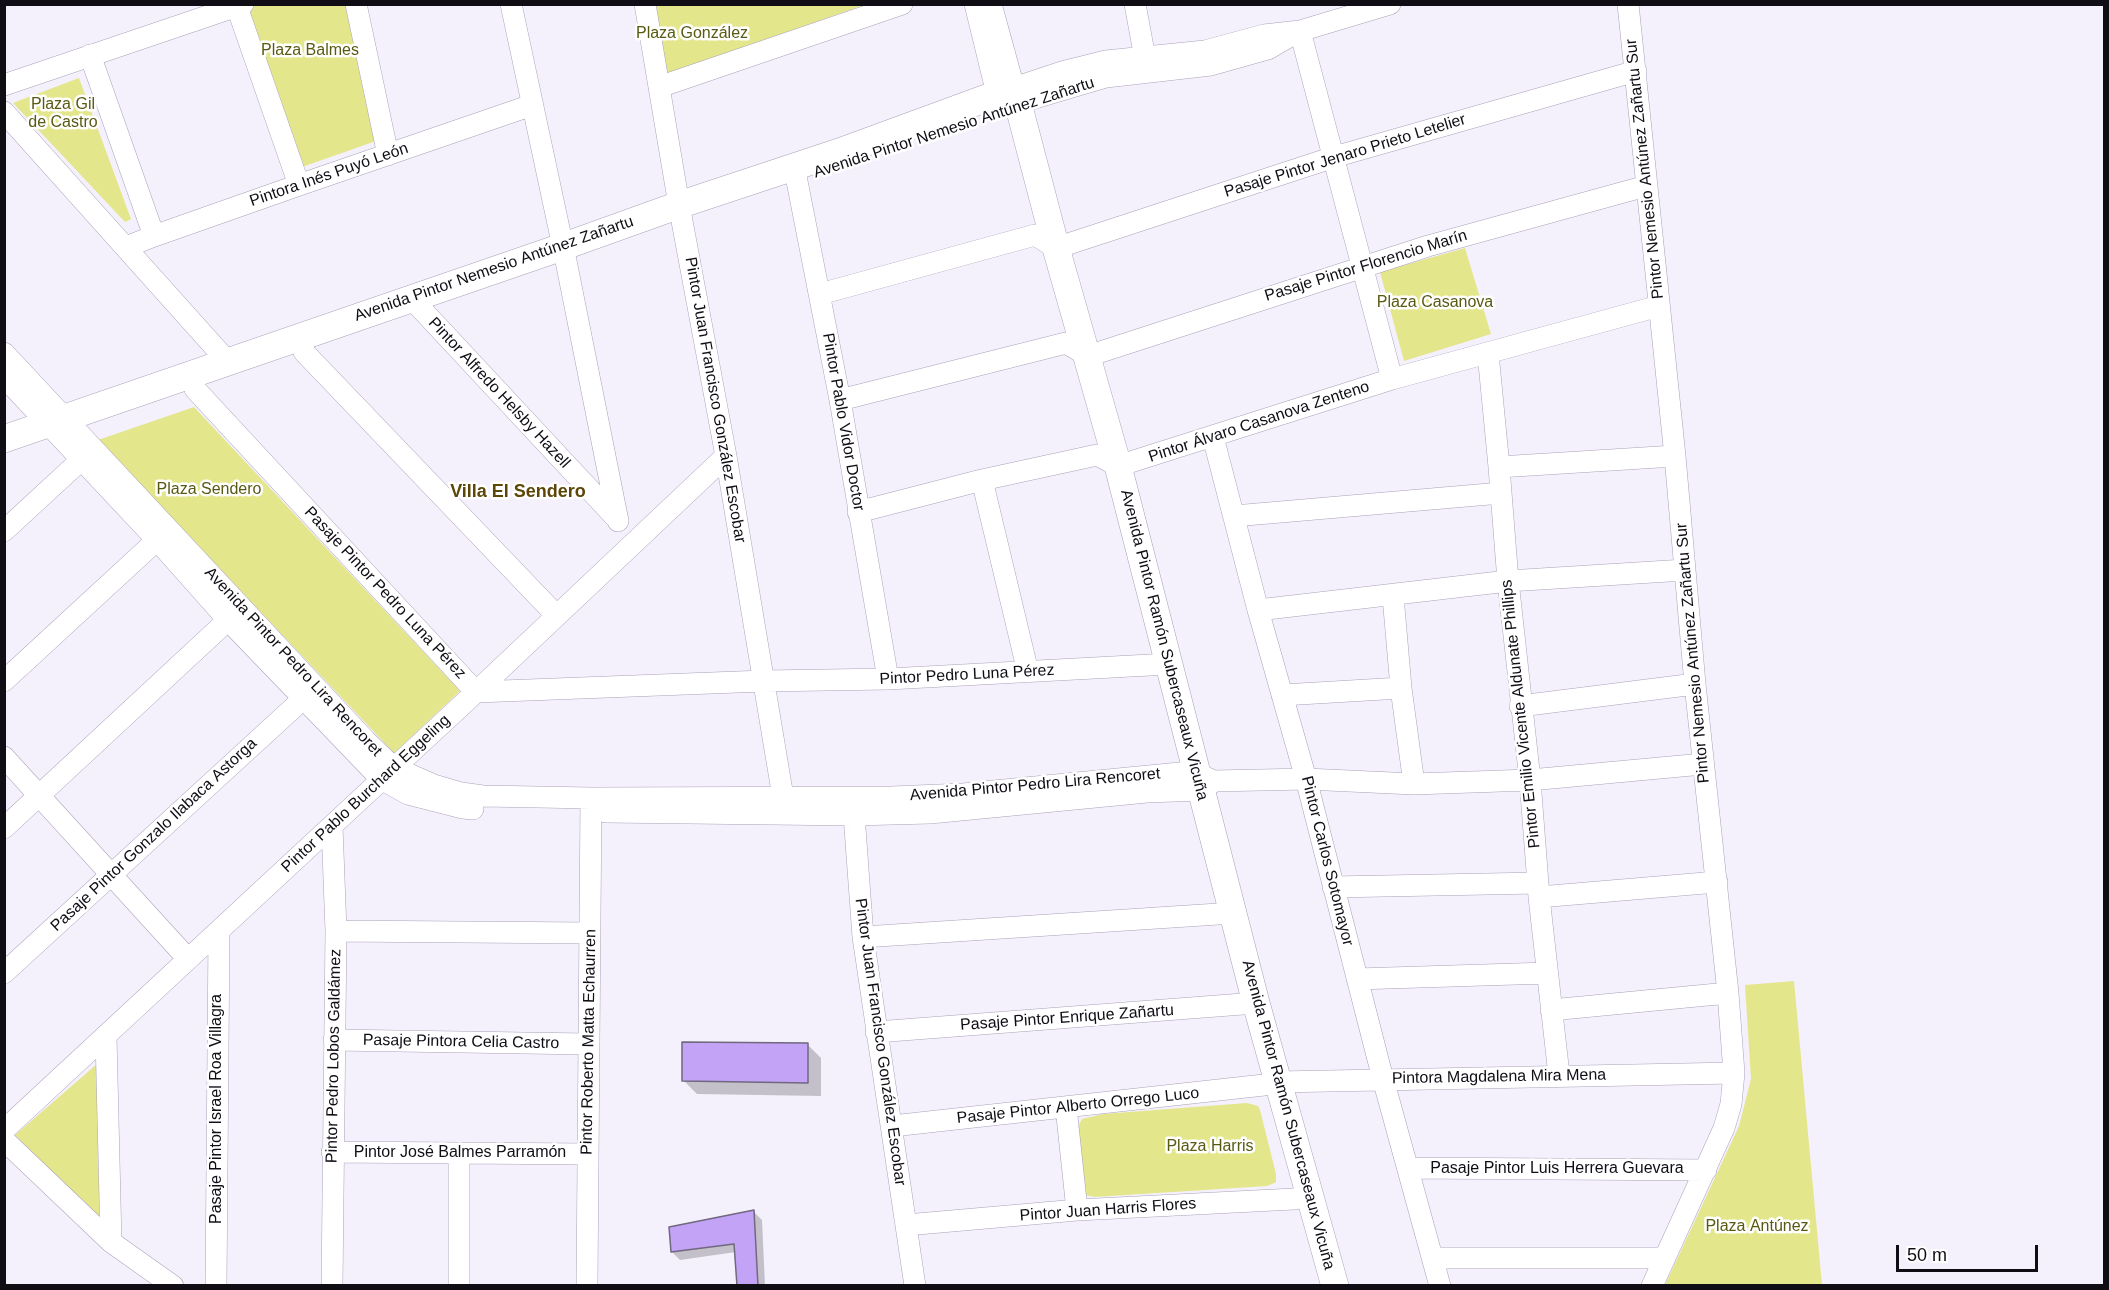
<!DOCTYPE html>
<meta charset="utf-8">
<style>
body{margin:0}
#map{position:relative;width:2109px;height:1290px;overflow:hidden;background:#f5f1fc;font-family:Helvetica,sans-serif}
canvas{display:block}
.frame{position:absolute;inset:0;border:6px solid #100d15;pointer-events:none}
.scale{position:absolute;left:1896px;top:1245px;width:142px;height:27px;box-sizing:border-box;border:3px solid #100d15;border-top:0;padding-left:8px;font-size:18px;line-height:21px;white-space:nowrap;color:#100d15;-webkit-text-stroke:4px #fff;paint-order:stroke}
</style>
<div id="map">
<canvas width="2109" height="1290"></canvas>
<div class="frame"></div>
<div class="scale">50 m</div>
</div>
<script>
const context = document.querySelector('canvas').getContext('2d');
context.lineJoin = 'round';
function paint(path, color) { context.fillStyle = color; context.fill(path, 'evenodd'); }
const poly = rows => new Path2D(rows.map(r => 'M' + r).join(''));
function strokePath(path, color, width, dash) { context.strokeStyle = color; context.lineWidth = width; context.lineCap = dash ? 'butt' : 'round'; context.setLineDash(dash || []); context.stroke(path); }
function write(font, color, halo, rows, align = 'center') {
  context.font = font + ' Helvetica,sans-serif'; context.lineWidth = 5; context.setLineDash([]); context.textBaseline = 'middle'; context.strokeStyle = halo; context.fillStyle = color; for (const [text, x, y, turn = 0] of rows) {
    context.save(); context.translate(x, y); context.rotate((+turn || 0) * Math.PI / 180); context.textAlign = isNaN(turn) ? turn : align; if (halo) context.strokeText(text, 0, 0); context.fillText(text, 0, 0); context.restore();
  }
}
const green = poly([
 [256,4,348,5,376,141,302,167,246,8],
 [655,4,864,5,667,74],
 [79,78,131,219,125,222,13,103],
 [1465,248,1491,334,1404,361,1380,272],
 [194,407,460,691,394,753,98,440],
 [1794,981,1822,1285,1665,1285,1739,1126,1751,1079,1745,985],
 [97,1064,104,1224,15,1135],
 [1247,1103,1258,1106,1260,1110,1276,1174,1276,1182,1274,1183,1267,1186,1095,1197,1085,1195,1078,1127,1082,1119,1103,1114]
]);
const shadow = poly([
 [808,1045,821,1058,821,1096,697,1094,684,1081],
 [754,1212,762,1220,765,1286,739,1286,736,1252,680,1260,672,1252]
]);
const building = poly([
 [682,1042,808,1043,808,1083,682,1081,682,1042],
 [754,1210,758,1286,737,1286,734,1244,671,1252,669,1227,754,1210]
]);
const minor = poly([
 [356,4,388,155],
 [511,4,566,261,618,521],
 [645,4,679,205,726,456,783,797],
 [975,4,997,94],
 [991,4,1014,88,1062,72,1106,61,1205,51,1264,35,1300,31,1390,4],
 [1135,4,1145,58],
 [1628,4,1675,456,1695,684,1728,993,1734,1073,1731,1104,1724,1128,1652,1286],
 [237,7,299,185],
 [1300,31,1392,379],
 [90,55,154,236],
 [4,85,243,4],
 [659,87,902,4],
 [1018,103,1106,77,1211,65,1268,49,1292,35],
 [4,112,228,362],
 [794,166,840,400,888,679],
 [126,247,154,236,299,185,532,105],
 [820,294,1035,235,1056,248,1334,157,1636,71],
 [412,299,618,520],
 [304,352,556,615],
 [4,353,366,741,393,767,434,785,461,793,483,796,591,798,892,797,963,794,1180,773,1196,773,1214,781,1306,779,1414,784,1530,780,1703,764],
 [1488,353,1499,467,1508,581,1530,780,1539,897,1559,1075],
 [4,377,157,540,228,620,381,779,408,794,463,808,473,809],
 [195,389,476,692,764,681,888,679,1169,664],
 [840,400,1066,343,1088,356,1428,246,1646,186],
 [1213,437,1258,610,1306,779,1383,1079,1440,1286],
 [1499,467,1675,456],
 [982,480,1028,672],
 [858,512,982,480,1097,455,1118,466,1392,379,1659,306],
 [1234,516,1501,493],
 [4,531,81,460],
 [1393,596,1401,688,1414,784],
 [1258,610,1508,581,1685,570],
 [4,681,157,540],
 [1282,695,1401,688],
 [1520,706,1695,684],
 [4,757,188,959],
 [853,801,863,937,915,1286],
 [606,812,854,815,930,813,1147,792,1201,790,1213,782],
 [4,828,228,620],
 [1333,887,1538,883],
 [1539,897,1717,882],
 [336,931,590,933],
 [863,937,1234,913],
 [4,973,304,698],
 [1357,979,1547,973],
 [1551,1010,1728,993],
 [876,1032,1256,1003],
 [106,1036,111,1242],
 [334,1040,588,1044],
 [1066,1107,1077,1210],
 [892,1126,1264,1085,1278,1082,1734,1073],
 [4,1130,476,692,726,456],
 [4,1140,111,1242,173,1286],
 [332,1152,588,1154],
 [459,1153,459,1286],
 [1408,1168,1706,1170],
 [906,1225,1077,1210,1294,1199,1311,1195],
 [1433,1258,1664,1258],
 [216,1286,219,932],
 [332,1286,336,931,332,826],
 [587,1286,591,798]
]);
const tertiary = poly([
 [4,439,562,247,679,205,845,150,1014,88,1056,248,1118,466,1256,1003,1335,1286]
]);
const parkNames = [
 ["Plaza González",692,34],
 ["Plaza Balmes",310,51],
 ["Plaza Gil",63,105],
 ["de Castro",63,123],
 ["Plaza Casanova",1435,303],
 ["Plaza Sendero",209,490],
 ["Plaza Harris",1210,1147],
 ["Plaza Antúnez",1757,1227]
];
const streetNames = [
 ["Avenida Pintor Nemesio Antúnez Zañartu",954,128,-18],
 ["Pasaje Pintor Jenaro Prieto Letelier",1345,156,-17],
 ["Pintor Nemesio Antúnez Zañartu Sur",1645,169,-96],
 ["Pintora Inés Puyó León",329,175,-19],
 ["Pasaje Pintor Florencio Marín",1366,266,-17],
 ["Avenida Pintor Nemesio Antúnez Zañartu",494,269,-19],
 ["Pintor Alfredo Helsby Hazell",499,393,47],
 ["Pintor Juan Francisco González Escobar",715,400,80],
 ["Pintor Pablo Vidor Doctor",843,422,80],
 ["Pintor Álvaro Casanova Zenteno",1259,422,-18],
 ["Pasaje Pintor Pedro Luna Pérez",385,593,47],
 ["Avenida Pintor Ramón Subercaseaux Vicuña",1164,645,76],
 ["Pintor Nemesio Antúnez Zañartu Sur",1693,653,-95],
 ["Avenida Pintor Pedro Lira Rencoret",293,662,47],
 ["Pintor Pedro Luna Pérez",967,675,-3],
 ["Pintor Emilio Vicente Aldunate Phillips",1521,714,-96],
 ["Avenida Pintor Pedro Lira Rencoret",1035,785,-5],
 ["Pintor Pablo Burchard Eggeling",366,794,-43],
 ["Pasaje Pintor Gonzalo Ilabaca Astorga",154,835,-43],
 ["Pintor Carlos Sotomayor",1327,861,76],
 ["Pasaje Pintor Enrique Zañartu",1067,1018,-4],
 ["Pasaje Pintora Celia Castro",461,1042,1],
 ["Pintor Roberto Matta Echaurren",589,1042,-89],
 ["Pintor Juan Francisco González Escobar",880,1042,82],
 ["Pintor Pedro Lobos Galdámez",334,1056,-89],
 ["Pintora Magdalena Mira Mena",1499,1077,-1],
 ["Pasaje Pintor Alberto Orrego Luco",1078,1106,-6],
 ["Pasaje Pintor Israel Roa Villagra",217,1109,-90],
 ["Avenida Pintor Ramón Subercaseaux Vicuña",1288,1115,75],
 ["Pintor José Balmes Parramón",460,1153],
 ["Pasaje Pintor Luis Herrera Guevara",1557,1169],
 ["Pintor Juan Harris Flores",1108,1210,-4]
];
const neighbourhoodNames = [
 ["Villa El Sendero",518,492]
];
paint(green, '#e3e68b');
paint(shadow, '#0003');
paint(building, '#c2a3f6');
strokePath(building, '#70687f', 1.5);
strokePath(minor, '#aaa1ba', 22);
strokePath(tertiary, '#aaa1ba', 28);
strokePath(minor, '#fff', 21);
strokePath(tertiary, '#fff', 27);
write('16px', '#595a12', '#fff', parkNames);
write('16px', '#100d15', '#fff', streetNames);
write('bold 18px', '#5c4707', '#fff', neighbourhoodNames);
</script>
